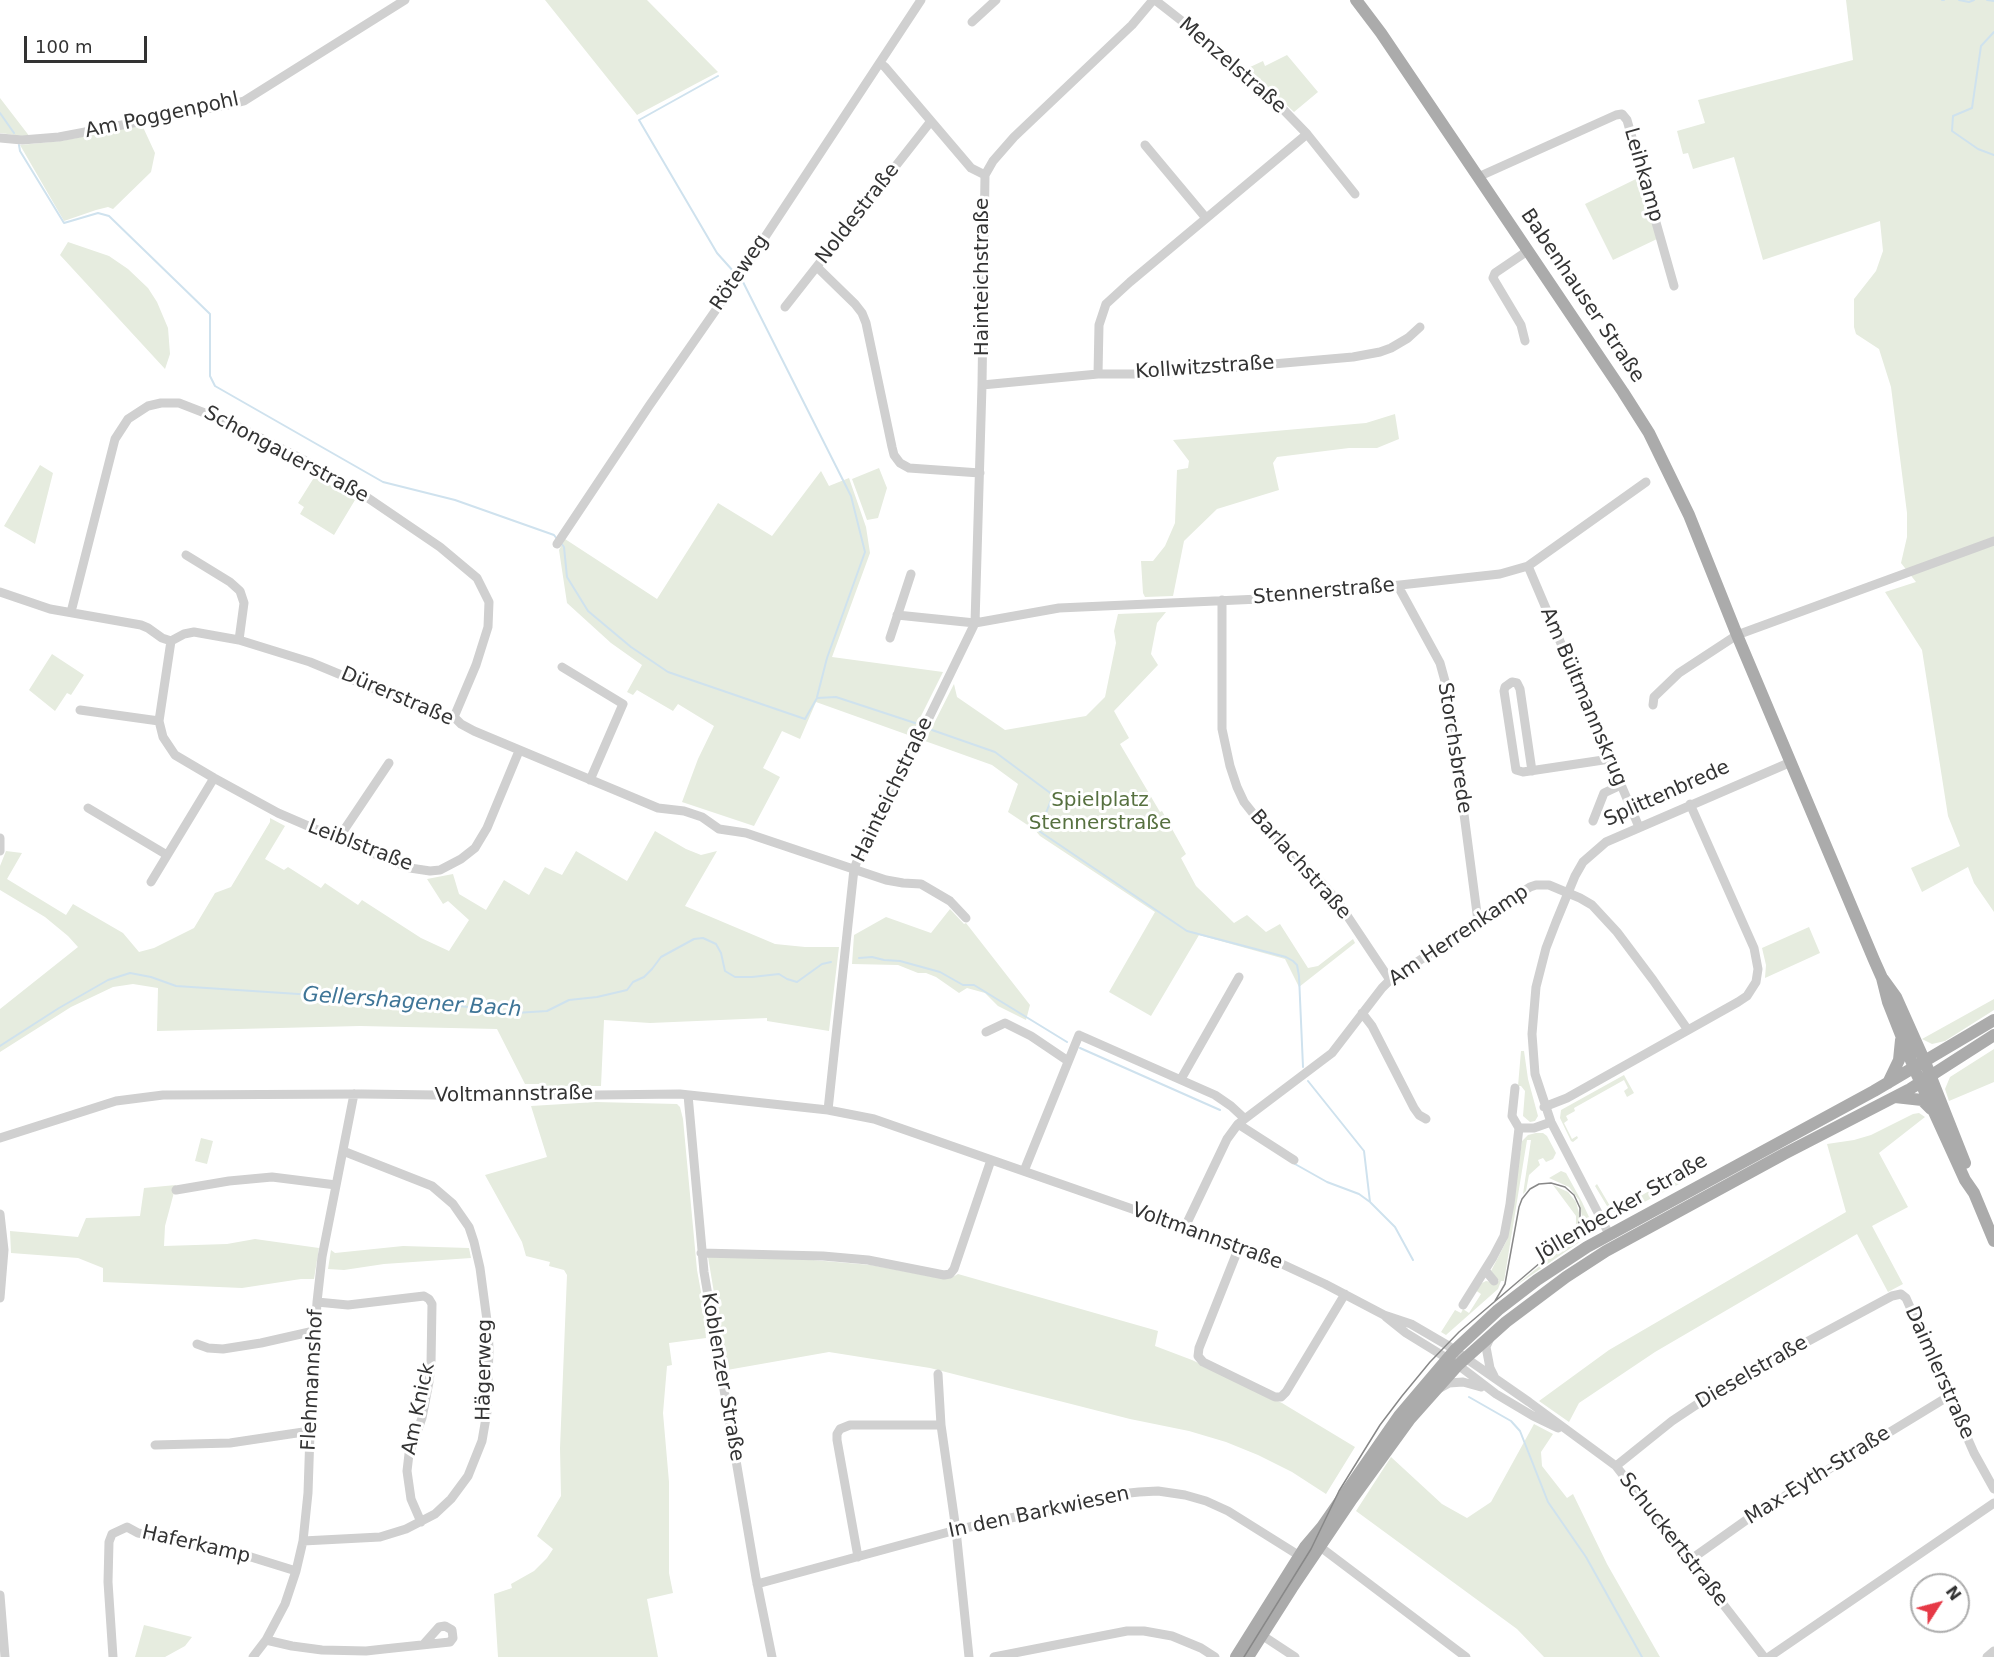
<!DOCTYPE html>
<meta charset="utf-8">
<style>
body{margin:0}
#map{position:relative;width:1994px;height:1657px;overflow:hidden;background:#fff;font-family:"DejaVu Sans",sans-serif}
canvas{display:block}
.north{position:absolute;left:1910px;top:1573px;width:60px;height:60px;box-sizing:border-box;background:#fff;border:2px solid #adadad;border-radius:50%;rotate:54deg;font-size:16px;font-weight:700;line-height:24px;text-align:center;color:#333}
.north::after{content:'';display:block;margin:auto;width:21px;height:27px;background:#e63946;clip-path:polygon(50% 0,100% 100%,50% 72%,0 100%)}
.scale{position:absolute;left:24px;top:36px;width:123px;height:27px;box-sizing:border-box;border:3px solid #333;border-top:0;padding-left:8px;font-size:18px;line-height:21px;white-space:nowrap;color:#333;-webkit-text-stroke:4px #fff;paint-order:stroke}
</style>
<div id="map">
<canvas width="1994" height="1657"></canvas>
<div class="north">N</div>
<div class="scale">100 m</div>
</div>
<script>
const context = document.querySelector('canvas').getContext('2d');
context.lineJoin = 'round';
function paint(path, color) { context.fillStyle = color; context.fill(path, 'evenodd'); }
const poly = rows => new Path2D(rows.map(r => 'M' + r).join(''));
function strokePath(path, color, width, dash) { context.strokeStyle = color; context.lineWidth = width; context.lineCap = dash ? 'butt' : 'round'; context.setLineDash(dash || []); context.stroke(path); }
function write(font, color, halo, rows, align = 'center') {
  context.font = font + ' "DejaVu Sans",sans-serif'; context.lineWidth = 6; context.setLineDash([]); context.textBaseline = 'middle'; context.strokeStyle = halo; context.fillStyle = color; for (const [text, x, y, turn = 0] of rows) {
    context.save(); context.translate(x, y); context.rotate((+turn || 0) * Math.PI / 180); context.textAlign = isNaN(turn) ? turn : align; if (halo) context.strokeText(text, 0, 0); context.fillText(text, 0, 0); context.restore();
  }
}
const green = poly([
 [545,0,647,0,718,72,637,115],
 [1846,0,1994,0,1994,912,1974,883,1968,867,1922,892,1911,868,1960,846,1948,816,1922,650,1885,592,1916,582,1901,563,1907,537,1907,513,1891,387,1879,349,1856,334,1854,327,1854,299,1876,271,1883,251,1880,221,1763,260,1734,157,1693,169,1688,153,1683,154,1677,131,1705,123,1698,100,1853,60],
 [1287,55,1318,92,1294,112,1248,68,1263,61,1265,66],
 [0,98,30,137,0,133],
 [142,125,155,153,151,172,113,209,108,207,96,210,64,221,20,145,61,141],
 [1640,177,1657,239,1613,260,1585,204],
 [68,242,109,256,128,269,148,288,157,302,168,328,170,354,165,369,60,255],
 [1395,414,1399,439,1377,448,1349,448,1277,457,1273,463,1279,490,1217,509,1184,541,1173,596,1145,597,1143,593,1141,561,1153,561,1165,546,1175,523,1177,470,1188,468,1189,461,1173,440,1366,423],
 [40,465,53,473,35,544,4,526],
 [879,468,887,488,878,518,867,520,852,479],
 [821,471,829,486,849,478,866,527,870,553,832,657,943,672,911,736,816,702,800,739,782,731,763,768,780,777,754,826,682,802,698,759,714,726,678,704,673,711,637,690,633,695,627,692,642,665,611,643,567,603,559,550,565,539,657,599,718,503,772,536],
 [315,476,355,500,334,535,300,514,304,507,298,503],
 [1166,612,1157,623,1151,654,1158,665,1114,711,1129,738,1120,744,1160,812,1162,811,1186,854,1181,858,1196,886,1234,923,1247,915,1266,932,1280,924,1308,968,1318,966,1353,939,1355,943,1299,987,1285,959,1199,935,1151,1016,1109,992,1155,912,1040,836,1035,830,1008,812,1018,784,992,765,925,741,954,684,957,697,1005,730,1086,716,1105,697,1116,643,1114,631,1118,614],
 [52,654,84,675,71,695,67,693,55,711,29,690],
 [270,818,285,826,265,859,284,870,288,867,321,888,325,883,358,905,362,900,421,938,449,951,469,920,448,901,443,904,427,879,453,874,459,894,486,910,504,880,529,895,545,867,562,875,576,851,627,881,655,831,686,849,701,855,717,851,685,906,775,944,805,947,839,947,829,1031,767,1021,767,1018,650,1023,604,1020,601,1086,544,1086,542,1084,525,1084,497,1029,360,1026,157,1031,158,988,133,984,113,987,71,1007,0,1052,0,1009,78,947,68,936,45,917,0,890,0,866,6,851,22,853,7,879,66,915,73,904,123,933,139,952,154,948,194,928,215,893,231,887,270,822],
 [950,909,964,924,966,923,1030,1005,1026,1020,998,1006,985,993,967,988,959,993,936,977,926,973,918,973,898,965,852,964,854,935,886,917,931,933],
 [1809,927,1820,953,1765,978,1766,965,1762,948],
 [1994,999,1994,1010,1945,1041,1932,1044,1922,1039],
 [1994,1049,1994,1082,1949,1101,1945,1089,1950,1077],
 [1521,1051,1524,1051,1528,1079,1538,1116,1535,1121,1530,1122,1523,1116,1525,1091,1521,1086,1518,1086],
 [1624,1075,1634,1093,1627,1097,1624,1091,1628,1088,1624,1080,1574,1108,1575,1111,1566,1116,1568,1120,1564,1123,1572,1139,1577,1136,1578,1138,1573,1142,1571,1141,1560,1118,1561,1110],
 [596,1102,677,1104,680,1107,683,1119,697,1270,703,1303,706,1338,669,1343,672,1365,667,1366,663,1413,669,1482,669,1573,673,1593,647,1599,658,1657,498,1657,494,1594,512,1588,511,1584,534,1571,547,1558,553,1549,537,1536,561,1496,560,1448,567,1275,564,1270,549,1266,550,1262,526,1256,522,1242,485,1175,547,1157,531,1106],
 [1919,1113,1925,1117,1879,1153,1908,1207,1872,1226,1903,1284,1888,1292,1857,1234,1655,1352,1579,1403,1569,1422,1539,1401,1609,1350,1846,1212,1827,1144,1854,1140,1871,1135,1913,1114],
 [1536,1133,1543,1133,1547,1136,1556,1153,1553,1159,1546,1162,1543,1158,1538,1160,1540,1165,1529,1175,1526,1191,1523,1194,1531,1140,1527,1140,1504,1281,1501,1281,1498,1289,1446,1335,1441,1332,1455,1310,1461,1313,1463,1309,1469,1313,1481,1294,1475,1290,1480,1284,1486,1281,1491,1282,1494,1285,1499,1281,1491,1271,1507,1240,1522,1141,1528,1135],
 [201,1138,213,1141,207,1164,195,1161],
 [1675,1168,1683,1182,1621,1214,1610,1211,1595,1186,1597,1184,1610,1206,1615,1203,1618,1208,1677,1176,1673,1169],
 [1561,1171,1566,1173,1582,1202,1589,1217,1591,1225,1590,1232,1581,1241,1514,1287,1570,1241,1579,1228,1582,1217,1579,1200,1569,1187,1549,1178],
 [176,1185,165,1226,164,1246,227,1244,255,1239,319,1248,314,1279,301,1279,242,1288,103,1282,103,1268,78,1258,11,1253,10,1231,78,1237,86,1218,140,1216,144,1188],
 [1553,1185,1568,1192,1576,1202,1579,1213,1579,1221,1570,1237,1576,1224,1576,1216],
 [403,1246,469,1248,471,1258,384,1264,344,1270,328,1269,331,1250,335,1253],
 [708,1257,801,1259,871,1265,944,1279,951,1278,958,1274,1158,1331,1155,1346,1192,1360,1282,1403,1355,1447,1326,1494,1292,1472,1258,1455,1226,1442,1189,1431,1130,1419,930,1368,829,1352,727,1370],
 [1534,1424,1553,1434,1541,1452,1542,1466,1567,1498,1573,1494,1607,1564,1660,1657,1544,1657,1517,1629,1356,1511,1391,1457,1442,1504,1467,1518,1491,1502],
 [144,1625,192,1637,185,1646,165,1657,135,1657]
]);
const stream = poly([
 [1942,0,1944,0],
 [1959,0,1969,2,1974,0],
 [1987,0,1994,1],
 [1994,32,1981,46,1972,108,1953,116,1952,131,1978,149,1994,155],
 [718,76,639,120,717,253,734,272],
 [0,113,14,133],
 [19,145,20,151,64,223,98,213,109,216,210,314,210,376,215,386,383,482,455,500,554,535,557,539],
 [742,280,851,496,865,552,827,658,817,697],
 [561,543,564,547,567,577,588,611,631,647,668,672,805,719,817,698,836,697,915,723],
 [932,730,995,752,1053,795,1039,831,1187,931,1286,957,1293,961,1297,965,1299,976,1303,1067],
 [859,958,872,957,884,960,900,961,940,972,963,985,974,985,1067,1042],
 [0,1046,59,1008,108,980,130,973,151,977,176,986,436,1003,515,1013,547,1011,569,1000,597,997,627,990,633,982,644,977,652,969,661,957,694,939,703,938,716,944,721,953,725,971,735,977,752,977,779,974,787,979,797,982,822,964,831,962],
 [1080,1048,1220,1110],
 [1308,1081,1364,1151,1370,1202],
 [1295,1164,1327,1182,1359,1194,1370,1202,1395,1227,1413,1260],
 [1469,1397,1511,1421,1520,1431,1548,1502,1586,1557,1642,1657]
]);
const minor = poly([
 [1155,0,1219,50,1274,100,1307,134,1355,194],
 [972,22,996,0],
 [880,63,885,67,971,168,985,175],
 [0,138,22,140,59,137,232,104,244,101,405,0],
 [1145,145,1206,218],
 [1478,177,1616,115,1622,114,1627,120,1674,286],
 [817,267,855,304,862,313,866,323,892,447,894,455,900,463,909,468,980,473],
 [785,307,931,121],
 [1525,341,1521,325,1493,278,1495,273,1523,254,1526,249],
 [1098,374,1099,325,1106,304,1130,282,1307,134],
 [982,385,1098,374,1158,374,1353,357,1380,352,1391,348,1408,338,1420,327],
 [557,544,649,406,736,281,921,0],
 [186,555,230,582,240,591,244,603,239,640],
 [1528,566,1639,827],
 [1398,586,1440,663,1448,692,1478,921],
 [0,592,50,609,141,625,148,628,162,638,171,641,184,634,194,632,239,640,310,662,433,713,454,717,461,724,474,731,658,808,684,811,702,817,719,829,746,833,886,880,903,883,921,884,950,901,966,918],
 [1222,600,1222,729,1230,766,1237,787,1244,802,1263,826,1322,883,1338,902,1390,980],
 [71,612,115,439,128,419,148,406,161,403,179,403,233,424,304,460,368,498,440,547,477,578,489,602,488,627,476,665,454,717],
 [897,615,975,623,1059,608,1282,598,1500,574,1528,566,1646,482],
 [890,638,911,574],
 [171,641,159,721,163,737,175,755,214,778,278,813,352,845,410,868,430,871,440,870,461,859,475,848,487,828,519,751],
 [562,667,623,704,590,780],
 [1653,705,1654,697,1679,673,1737,635,1994,541],
 [80,710,159,721],
 [1532,771,1520,689,1517,683,1512,682,1505,687,1504,691,1516,770,1523,772,1610,759],
 [88,808,167,855],
 [1593,821,1604,793,1621,785],
 [0,838,0,851],
 [338,839,389,763],
 [151,882,214,778],
 [1362,1013,1372,1026,1414,1108,1419,1115,1426,1119],
 [986,1032,1005,1023,1031,1036,1068,1061],
 [1181,1079,1239,977],
 [1515,1088,1512,1116,1519,1128],
 [688,1095,704,1272,756,1578,772,1657],
 [1544,1107,1567,1098,1738,1002,1747,996,1756,982,1758,969,1754,948,1690,804],
 [828,1110,854,869,864,843,923,730,975,623,982,385,985,175,993,161,1014,137,1132,25,1153,0],
 [1238,1124,1294,1160],
 [0,1138,116,1101,163,1095,362,1094,513,1096,680,1094,828,1110,874,1119,1184,1227,1269,1258,1325,1284,1384,1315,1411,1324,1447,1345,1529,1402,1616,1466,1764,1657],
 [1024,1171,1079,1035,1215,1095,1231,1106,1244,1118],
 [176,1190,229,1181,272,1177,336,1185],
 [0,1214,4,1250,0,1298],
 [1185,1227,1227,1139,1238,1124,1332,1053,1382,988,1390,980,1530,887,1536,885,1549,885,1580,898,1592,905,1617,932,1653,980,1688,1030],
 [1609,1234,1551,1122,1535,1074,1532,1034,1536,987,1546,948,1556,922,1575,876,1583,862,1606,842,1791,762],
 [1239,1247,1199,1348,1198,1356,1203,1362,1275,1397,1281,1397,1286,1392,1345,1294],
 [701,1253,823,1256,868,1260,944,1275,950,1274,954,1269,991,1160],
 [1485,1270,1494,1281],
 [317,1302,348,1305,424,1296,429,1299,432,1304,431,1364,429,1382,422,1418,409,1454,407,1471,411,1499,421,1522],
 [1463,1305,1493,1257,1504,1236,1510,1204,1519,1128,1534,1128,1551,1122],
 [1386,1317,1406,1333,1458,1365,1496,1394,1533,1416,1558,1428],
 [1490,1338,1486,1347,1490,1368,1494,1376],
 [197,1344,208,1348,223,1349,261,1343,314,1331],
 [938,1374,941,1425,956,1530,969,1657],
 [1440,1388,1449,1383,1463,1382,1481,1387],
 [155,1445,230,1443,310,1431],
 [1616,1466,1672,1421,1723,1387,1892,1296,1901,1294,1906,1298,1974,1453,1994,1489],
 [303,1541,380,1537,406,1529,435,1514,451,1499,468,1476,482,1441,487,1412,489,1349,488,1328,480,1268,474,1242,469,1227,453,1204,432,1186,343,1151],
 [1315,1543,1466,1657],
 [858,1557,837,1440,837,1434,840,1429,850,1425,941,1425],
 [1690,1560,1752,1516,1949,1396],
 [757,1584,956,1530,1120,1494,1139,1492,1158,1491,1185,1495,1206,1501,1228,1511,1303,1558],
 [0,1595,5,1657],
 [1257,1632,1295,1657],
 [266,1640,292,1646,322,1650,366,1651,384,1649,450,1642,453,1638,452,1630,445,1626,439,1627,423,1645],
 [113,1657,108,1582,109,1542,112,1534,127,1527,138,1533,222,1548,296,1571],
 [253,1657,266,1640,285,1604,296,1571,303,1541,308,1493,311,1403,317,1302,322,1257,354,1094],
 [994,1657,1127,1631,1144,1631,1172,1636,1201,1648,1215,1657],
 [1769,1657,1994,1503],
 [1987,1657,1994,1651]
]);
const major = poly([
 [1356,0,1381,33,1462,153,1623,392,1649,433,1689,515,1737,635,1874,960,1882,978,1888,1002,1914,1068,1965,1180,1974,1193,1994,1241],
 [1883,979,1896,997,1925,1062,1965,1163],
 [1888,1083,1899,1060,1901,1040],
 [1895,1097,1922,1100,1931,1109],
 [1236,1657,1305,1547,1322,1527,1399,1416,1455,1350,1498,1310,1537,1280,1587,1247,1874,1091,1994,1020],
 [1248,1657,1292,1588,1352,1499,1410,1419,1458,1365,1506,1322,1566,1277,1606,1251,1784,1154,1910,1089,1994,1035]
]);
const tram = poly([
 [1244,1657,1311,1549,1339,1491,1380,1425,1402,1396,1430,1362,1459,1332,1575,1233,1580,1220,1580,1208,1574,1195,1565,1187,1551,1183,1539,1184,1530,1189,1522,1199,1519,1207,1505,1284,1495,1301]
]);
const streetNames = [
 ["Menzelstraße",1232,66,41],
 ["Am Poggenpohl",162,116,-12],
 ["Leihkamp",1643,175,74],
 ["Noldestraße",858,214,-52],
 ["Röteweg",740,273,-56],
 ["Hainteichstraße",983,277,-90],
 ["Babenhauser Straße",1582,296,56],
 ["Kollwitzstraße",1205,368,-4],
 ["Schongauerstraße",286,455,28],
 ["Stennerstraße",1324,592,-5],
 ["Dürerstraße",397,697,23],
 ["Am Bültmannskrug",1583,697,67],
 ["Storchsbrede",1454,748,81],
 ["Hainteichstraße",893,790,-64],
 ["Splittenbrede",1667,794,-24],
 ["Leiblstraße",360,846,21],
 ["Barlachstraße",1300,865,48],
 ["Am Herrenkamp",1459,936,-34],
 ["Voltmannstraße",514,1095,-1],
 ["Jöllenbecker Straße",1622,1208,-30],
 ["Voltmannstraße",1207,1237,20],
 ["Hägerweg",485,1370,-89],
 ["Dieselstraße",1752,1373,-30],
 ["Daimlerstraße",1939,1373,66],
 ["Koblenzer Straße",722,1377,80],
 ["Flehmannshof",313,1380,-87],
 ["Am Knick",419,1409,-78],
 ["Max-Eyth-Straße",1818,1476,-32],
 ["In den Barkwiesen",1039,1513,-12],
 ["Schuckertstraße",1673,1540,52],
 ["Haferkamp",196,1545,13]
];
const parkNames = [
 ["Spielplatz",1100,801],
 ["Stennerstraße",1100,824]
];
const waterNames = [
 ["Gellershagener Bach",412,1003,4]
];
paint(green, '#e6ecdf');
strokePath(stream, '#cfe2ee', 2);
strokePath(minor, '#d0d0d0', 9);
strokePath(major, '#ababab', 12);
strokePath(tram, '#888', 1.5);
write('20px', '#333', '#fff', streetNames);
write('20px', '#56703f', '#fff', parkNames);
write('italic 21px', '#3f7597', '#fff', waterNames);
</script>
